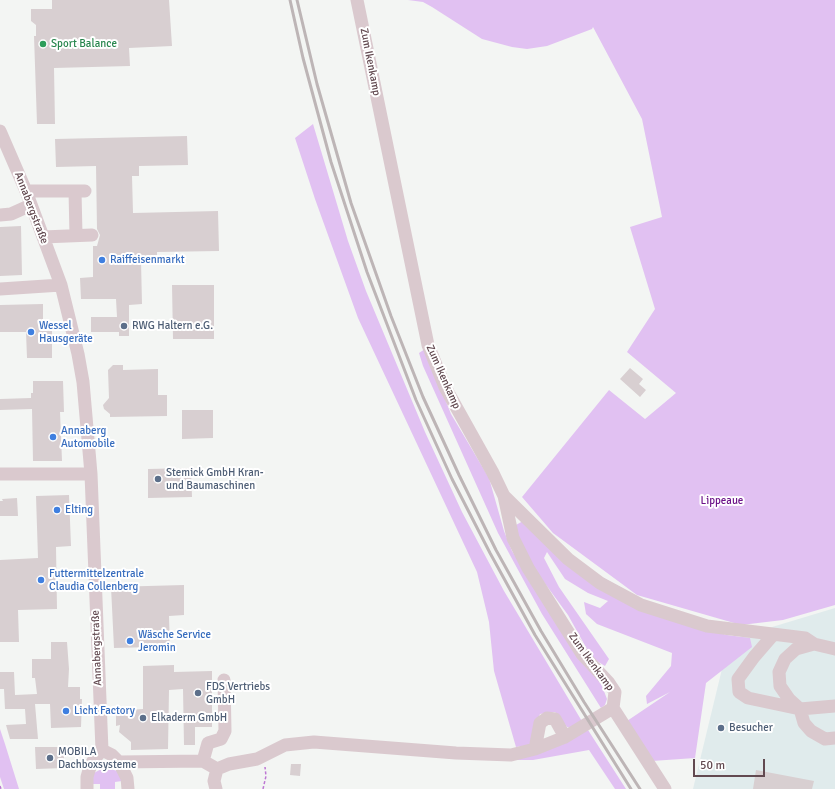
<!DOCTYPE html>
<meta charset="utf-8">
<style>
body{margin:0}
#map{position:relative;width:835px;height:789px;overflow:hidden;background:#f3f5f3;font-family:Signika,sans-serif}
canvas{display:block}
.scale{position:absolute;left:693px;top:759px;width:72px;height:18px;box-sizing:border-box;border:2px solid #624950;border-top:0;padding-left:5px;font-size:12px;line-height:14px;white-space:nowrap;color:#624950;-webkit-text-stroke:3px #fff;paint-order:stroke}
</style>
<div id="map">
<canvas width="835" height="789"></canvas>
<div class="scale">50 m</div>
</div>
<script>
const context = document.querySelector('canvas').getContext('2d');
context.lineJoin = 'round';
function paint(path, color) { context.fillStyle = color; context.fill(path, 'evenodd'); }
const poly = rows => new Path2D(rows.map(r => 'M' + r).join(''));
function strokePath(path, color, width, dash) { context.strokeStyle = color; context.lineWidth = width; context.lineCap = dash ? 'butt' : 'round'; context.setLineDash(dash || []); context.stroke(path); }
function write(font, color, halo, rows, align = 'center') {
  context.font = font + ' Signika,sans-serif'; context.lineWidth = 4; context.setLineDash([]); context.textBaseline = 'middle'; context.strokeStyle = halo; context.fillStyle = color; for (const [text, x, y, turn = 0] of rows) {
    context.save(); context.translate(x, y); context.rotate((+turn || 0) * Math.PI / 180); context.textAlign = isNaN(turn) ? turn : align; if (halo) context.strokeText(text, 0, 0); context.fillText(text, 0, 0); context.restore();
  }
}
const commercial = poly([
 [835,608,835,789,693,789,729,640]
]);
const green = poly([
 [408,0,835,0,835,605,783,620,741,625,637,595,553,533,522,497,609,390,645,419,676,393,627,352,655,309,630,227,662,217,642,119,593,27,592,29,547,46,527,49,512,47,482,39,432,7,423,2],
 [313,124,348,241,366,291,425,432,462,512,504,591,583,723,572,728,567,727,555,712,540,714,534,728,531,745,516,747,494,671,489,622,477,572,358,318,315,199,295,138],
 [425,349,451,414,489,478,504,531,512,551,602,686,607,699,605,705,601,708,542,614,498,533,423,366,419,353],
 [523,521,557,552,683,622,727,635,750,638,752,647,706,683,695,758,652,761,624,723,670,692,647,704,646,696,671,666,672,653,597,624,586,614,584,602,600,608,608,601,588,593,565,579,547,552,544,558,559,587,609,659,605,666,592,658,568,615,530,563,515,531,516,525],
 [0,729,5,744,19,789,4,789,0,777],
 [588,730,626,789,615,789,589,750,533,760,518,760,518,757],
 [105,767,117,771,122,781,115,782,115,789,100,789,100,784,91,784,94,773]
]);
const building = poly([
 [52,0,169,0,172,46,129,48,130,66,54,68,55,124,37,124,34,36,36,36,36,25,31,21,31,9,52,9],
 [187,136,188,165,139,166,139,176,132,176,133,213,218,211,219,251,157,252,157,255,147,255,141,261,142,304,129,305,129,336,119,336,119,332,91,332,91,317,117,317,116,299,81,299,80,278,93,277,93,246,97,246,100,235,97,229,96,166,56,167,55,139],
 [21,226,22,275,0,276,0,227],
 [172,285,214,285,214,339,173,339],
 [43,304,43,331,52,331,52,358,27,358,26,332,0,332,0,305],
 [113,365,123,365,123,370,158,369,158,395,167,395,167,416,110,417,110,414,104,409,103,405,109,398,108,370],
 [630,368,643,379,639,384,646,390,640,397,620,379],
 [33,381,63,381,64,412,60,412,62,461,33,461,32,409,0,410,0,399,31,398,31,393,33,393],
 [182,410,213,410,213,438,182,439],
 [191,468,192,497,148,498,148,469],
 [69,495,71,546,56,547,57,609,18,610,19,642,0,642,0,560,38,558,36,496],
 [17,498,18,516,0,516,0,501,3,501,2,499],
 [184,585,184,615,169,616,170,649,153,650,153,647,114,648,111,587],
 [51,642,67,642,69,669,68,687,80,687,80,699,82,699,81,727,51,728,50,704,35,704,38,739,10,739,6,725,26,724,25,709,5,709,4,689,0,689,0,672,14,672,15,695,37,694,35,678,32,678,32,659,51,659],
 [174,665,174,672,212,671,212,727,195,727,195,745,184,745,183,689,169,690,168,749,131,750,131,742,119,732,120,725,116,726,116,711,143,709,143,666],
 [35,747,64,747,64,768,36,769],
 [291,764,301,764,300,776,290,775],
 [756,770,814,781,812,789,753,789]
]);
const path = poly([
 [0,786,1,789],
 [263,789,266,776,265,767]
]);
const minor = poly([
 [0,131,26,191,61,285,78,354,83,382,91,474,102,750,93,761,89,770,87,777,87,789],
 [26,191,85,191],
 [75,191,76,235],
 [0,215,11,214,31,205],
 [43,237,92,235],
 [0,289,61,285],
 [0,474,91,474],
 [504,496,568,559,600,583,641,605,707,626,805,638,814,644],
 [773,635,754,657,738,679,739,692,748,698,800,709,804,723,811,731,825,739,835,738],
 [835,649,814,644,796,649,785,659,779,672,780,686,789,699,800,709,835,706],
 [613,708,665,789],
 [535,749,540,723,547,718,555,719,565,737],
 [102,750,112,755,119,762,127,778,128,789],
 [203,761,208,743,221,739,225,731,224,680],
 [119,762,203,761,217,769],
 [216,789,214,781,217,769,229,764,257,759,285,745,314,742,456,753,511,755,535,749,565,737,613,708,615,692,609,683,582,654,528,568,513,538,504,496,493,473,445,387,428,345,357,0]
]);
const rail = poly([
 [290,0,303,58,331,162,367,272,416,400,452,479,490,553,535,635,631,789],
 [297,0,317,84,351,203,391,316,423,397,459,475,496,550,541,631,584,702,640,789]
]);
const markers = [
 [43,44,4,"#2e9e5b"],
 [102,260,4,"#3f7fe0"],
 [124,326,4,"#5c6f8a"],
 [31,332,4,"#3f7fe0"],
 [53,437,4,"#3f7fe0"],
 [158,479,4,"#5c6f8a"],
 [57,510,4,"#3f7fe0"],
 [41,580,4,"#3f7fe0"],
 [130,641,4,"#3f7fe0"],
 [198,693,4,"#5c6f8a"],
 [66,711,4,"#3f7fe0"],
 [143,718,4,"#5c6f8a"],
 [721,728,4,"#5c6f8a"],
 [50,758,4,"#5c6f8a"]
];
const leisureNames = [
 ["Sport Balance",51,44]
];
const streetNames = [
 ["Zum Ikenkamp",370,62,79],
 ["Annabergstraße",31,208,69],
 ["Zum Ikenkamp",443,377,66],
 ["Annabergstraße",97,648,-92],
 ["Zum Ikenkamp",591,662,54]
];
const shopNames = [
 ["Raiffeisenmarkt",110,260],
 ["Wessel",39,326],
 ["Hausgeräte",39,339],
 ["Annaberg",61,431],
 ["Automobile",61,444],
 ["Elting",65,510],
 ["Futtermittelzentrale",49,574],
 ["Claudia Collenberg",49,587],
 ["Wäsche Service",138,635],
 ["Jeromin",138,648],
 ["Licht Factory",74,711]
];
const serviceNames = [
 ["RWG Haltern e.G.",132,326],
 ["Stemick GmbH Kran-",166,473],
 ["und Baumaschinen",166,486],
 ["FDS Vertriebs",206,687],
 ["GmbH",206,700],
 ["Elkaderm GmbH",151,718],
 ["Besucher",729,728],
 ["MOBILA",58,752],
 ["Dachboxsysteme",58,765]
];
const parkNames = [
 ["Lippeaue",722,501]
];
paint(commercial, '#e0ebec');
paint(green, '#e1c1f2');
paint(building, '#d8cfd1');
strokePath(path, '#bd77d3', 1.5, [3, 2]);
strokePath(minor, '#dac9ce', 13);
strokePath(rail, '#bdb5b6', 3);
for (const [x, y, r, color] of markers) { const dot = new Path2D(); dot.arc(x, y, r, 0, 2 * Math.PI); context.fillStyle = color; context.fill(dot); strokePath(dot, '#fff', 1.5); }
write('11px', '#27864d', '#fff', leisureNames, 'left');
write('11px', '#624950', '#fff', streetNames);
write('11px', '#366cbe', '#fff', shopNames, 'left');
write('11px', '#4e5e75', '#fff', serviceNames, 'left');
write('11px', '#6c1389', '#fff', parkNames);
</script>
